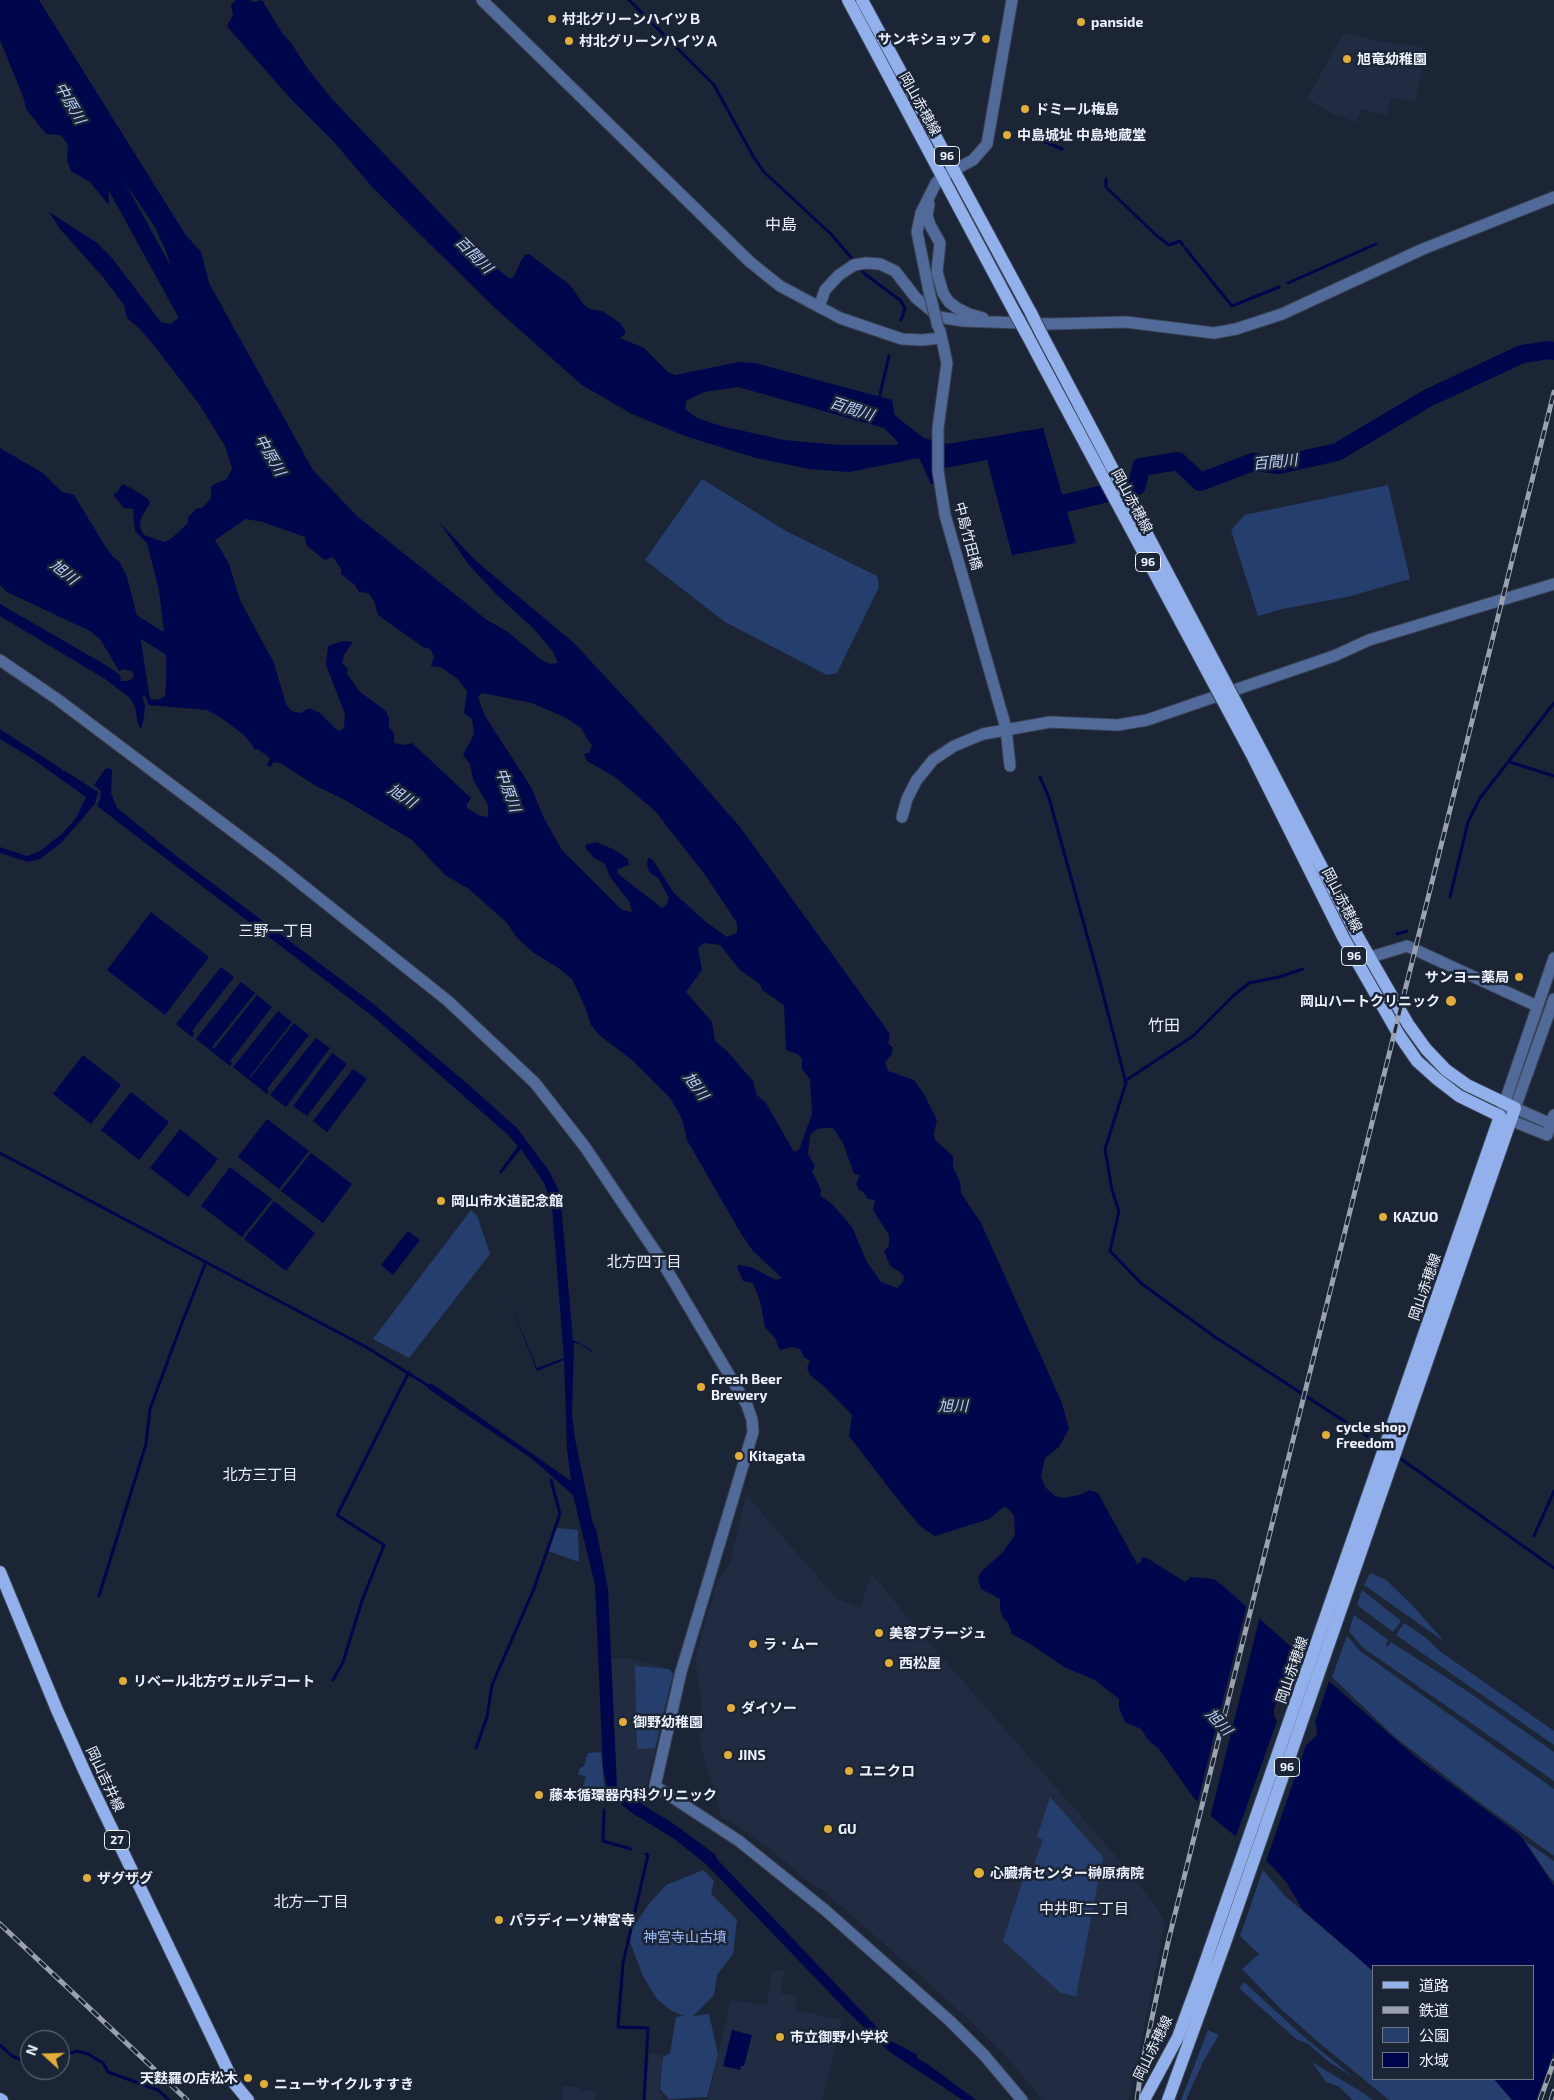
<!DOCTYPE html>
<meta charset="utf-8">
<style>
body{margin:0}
#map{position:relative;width:1554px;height:2100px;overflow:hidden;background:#1c2536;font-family:"Exo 2","Noto Sans JP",sans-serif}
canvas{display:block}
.legend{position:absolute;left:1372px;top:1965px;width:162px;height:115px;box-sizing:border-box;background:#1c2536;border:1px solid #6f7786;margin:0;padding:6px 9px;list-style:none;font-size:15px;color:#ebf1fd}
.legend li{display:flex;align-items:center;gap:10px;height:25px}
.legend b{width:25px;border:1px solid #6f7786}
.north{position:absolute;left:20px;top:2030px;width:50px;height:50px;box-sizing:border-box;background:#1c2536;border:1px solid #6f7786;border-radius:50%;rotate:290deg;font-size:14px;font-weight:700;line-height:20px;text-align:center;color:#ebf1fd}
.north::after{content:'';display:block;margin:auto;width:18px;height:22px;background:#e3ae35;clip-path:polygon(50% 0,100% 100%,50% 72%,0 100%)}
</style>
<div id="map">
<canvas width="1554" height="2100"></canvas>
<ul class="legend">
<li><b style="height:6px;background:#91b0ec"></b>道路</li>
<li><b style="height:6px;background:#9aa1af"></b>鉄道</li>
<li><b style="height:14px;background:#263e6e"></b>公園</li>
<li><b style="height:14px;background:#00064c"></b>水域</li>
</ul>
<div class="north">N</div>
</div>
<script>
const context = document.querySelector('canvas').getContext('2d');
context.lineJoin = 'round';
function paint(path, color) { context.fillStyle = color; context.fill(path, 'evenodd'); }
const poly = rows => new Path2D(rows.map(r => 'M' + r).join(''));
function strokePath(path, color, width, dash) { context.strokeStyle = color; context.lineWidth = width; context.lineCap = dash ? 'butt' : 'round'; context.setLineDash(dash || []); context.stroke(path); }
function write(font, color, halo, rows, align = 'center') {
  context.font = font + ' "Exo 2","Noto Sans JP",sans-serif'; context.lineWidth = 5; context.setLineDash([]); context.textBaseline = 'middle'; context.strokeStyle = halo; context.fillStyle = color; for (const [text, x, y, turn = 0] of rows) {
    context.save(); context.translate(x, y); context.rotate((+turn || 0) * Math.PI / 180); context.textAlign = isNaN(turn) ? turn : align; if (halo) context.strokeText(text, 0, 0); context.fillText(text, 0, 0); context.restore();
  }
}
const built = poly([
 [1344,32,1378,41,1421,47,1425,51,1417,97,1413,102,1391,97,1386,115,1361,109,1356,122,1331,113,1307,99],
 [746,1495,837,1599,860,1608,872,1574,917,1629,1116,1856,1157,1908,1165,1924,1130,2096,1127,2100,1042,2100,1003,2052,932,1986,823,1890,815,1887,771,1850,732,1822,722,1818,700,1744,701,1696,695,1658,717,1582,730,1564],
 [611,1658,626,1658,670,1669,674,1674,646,1788,617,1788],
 [772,1970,784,1971,780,1993,797,1996,795,2010,842,2020,822,2100,704,2100,708,2099,731,2000,767,2005],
 [649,2053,663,2054,659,2090,665,2100,646,2100],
 [563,2086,580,2087,580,2090,596,2091,595,2100,562,2100]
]);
const green = poly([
 [702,479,786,531,877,576,879,587,837,673,827,675,725,622,645,560],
 [1388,485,1410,579,1347,597,1282,609,1258,616,1231,530,1245,515],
 [471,1210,477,1216,490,1254,409,1358,373,1339],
 [557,1528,578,1530,579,1562,548,1551],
 [1370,1573,1385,1579,1412,1605,1445,1642,1364,1585],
 [1362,1590,1401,1621,1393,1632,1357,1605],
 [1354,1615,1388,1640,1386,1645,1388,1646,1391,1642,1467,1691,1554,1752,1554,1781,1362,1647,1349,1631],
 [1404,1623,1426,1638,1441,1652,1554,1731,1554,1745,1396,1635],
 [1347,1636,1360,1651,1370,1658,1554,1789,1554,1856,1476,1800,1417,1754,1396,1738,1332,1677],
 [635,1666,669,1669,673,1674,655,1748,637,1749],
 [601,1752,604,1784,607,1795,583,1786,586,1777,578,1774,580,1768,584,1766,588,1753],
 [1050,1797,1103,1857,1076,1996,1061,1993,1003,1941,1024,1877,1029,1878,1043,1840,1037,1837],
 [1525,1841,1554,1861,1554,1882,1546,1872],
 [703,1870,714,1881,711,1894,737,1920,733,1954,717,1975,714,1995,693,2016,709,2014,718,2055,707,2097,669,2099,660,2089,663,2057,670,2053,676,2017,684,2016,670,2010,656,1998,643,1976,630,1942,632,1929,648,1905,666,1885],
 [1263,1870,1285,1896,1373,1971,1373,2079,1494,2079,1512,2100,1389,2100,1317,2041,1280,2008,1242,1969,1259,1954,1240,1936],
 [1244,1982,1304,2037,1353,2077,1329,2062,1308,2044,1296,2039,1239,1988],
 [1208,2030,1219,2035,1203,2062,1186,2100,1181,2100],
 [1312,2062,1360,2091,1373,2100,1353,2100,1338,2086,1326,2082]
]);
const water = poly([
 [0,0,39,0,185,234,201,252,209,283,313,470,357,516,487,620,508,632,540,659,550,664,558,663,553,652,533,628,497,595,469,565,439,522,476,561,574,643,664,740,740,827,890,1034,888,1043,893,1048,891,1055,885,1062,888,1071,914,1080,924,1094,937,1120,934,1133,935,1140,953,1156,953,1167,960,1182,961,1193,981,1223,1062,1403,1069,1429,1059,1447,1045,1458,1041,1477,1045,1487,1055,1496,1063,1498,1079,1495,1089,1490,1098,1493,1137,1564,1141,1562,1142,1557,1147,1558,1185,1582,1191,1577,1214,1579,1222,1585,1365,1713,1423,1763,1521,1836,1554,1886,1554,2100,1512,2100,1494,2079,1533,2079,1533,1966,1373,1966,1373,1971,1302,1909,1287,1883,1272,1866,1212,1817,1194,1798,1158,1748,1148,1740,1141,1729,1125,1722,1119,1708,1119,1699,1095,1680,1064,1667,1032,1645,1012,1634,1008,1623,1003,1618,1000,1609,1000,1599,981,1589,978,1578,981,1572,1003,1552,1015,1535,1014,1515,1005,1506,989,1519,935,1536,921,1527,899,1501,849,1436,852,1415,825,1387,810,1375,807,1368,810,1361,804,1357,800,1349,791,1347,780,1350,775,1338,765,1327,760,1301,753,1283,743,1281,737,1267,739,1265,751,1267,776,1280,782,1278,753,1251,740,1232,687,1140,682,1119,670,1098,632,1060,599,1035,591,1025,585,1007,572,979,557,967,534,953,517,938,507,923,469,889,445,875,412,840,345,800,316,786,280,763,274,762,270,767,267,765,270,758,258,749,254,750,253,746,244,735,220,717,207,710,149,705,145,696,142,697,145,705,144,718,141,729,138,724,135,707,130,698,105,679,0,616,0,604,109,667,120,675,121,681,127,681,133,678,134,674,131,671,124,669,119,671,100,639,90,631,7,592,0,585,0,448,43,473,62,492,74,495,105,546,114,558,119,561,127,577,137,616,150,699,158,700,165,696,166,686,166,649,159,590,147,543,135,531,133,509,124,508,113,495,118,491,122,484,131,488,148,499,150,503,141,518,140,528,144,535,164,542,172,538,188,523,188,517,197,508,202,508,211,498,211,487,214,484,227,479,232,468,225,446,199,404,156,348,139,328,127,318,124,305,103,277,60,229,49,212,96,242,111,257,161,322,171,324,181,316,176,284,167,254,155,227,122,178,114,170,110,171,108,176,109,205,90,182,71,171,67,160,68,145,61,135,46,134,26,109,24,99,0,40],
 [246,519,263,522,305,537,307,546,325,560,333,557,341,569,341,574,355,585,359,592,368,593,374,601,378,615,423,647,430,649,434,656,431,666,440,667,458,679,467,691,464,713,472,719,474,734,463,755,470,764,473,779,488,805,488,817,478,815,467,808,467,804,471,798,412,743,405,745,394,743,394,733,389,727,389,718,385,710,360,692,347,674,348,669,342,663,344,655,353,642,343,641,328,646,326,665,345,714,344,728,340,731,336,729,320,713,309,708,300,713,291,711,286,704,274,663,240,600,229,564,215,540],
 [482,693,532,703,566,718,581,728,592,746,589,753,584,754,587,761,615,777,655,811,706,876,737,923,737,933,727,937,706,922,674,893,653,860,648,858,647,864,649,872,659,879,669,898,666,905,662,908,617,873,618,869,629,865,628,859,613,849,596,842,585,845,587,850,594,858,605,864,610,877,629,901,632,912,622,910,562,850,544,818,531,787,485,716,478,697],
 [704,943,720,945,740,970,760,984,762,990,784,1005,786,1050,798,1054,802,1059,802,1069,810,1079,812,1114,799,1150,794,1152,766,1103,757,1095,753,1081,728,1052,715,1041,712,1022,686,992,702,970,698,948],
 [824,1128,833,1128,843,1143,854,1174,860,1175,856,1184,859,1190,863,1192,868,1199,875,1200,873,1210,889,1235,889,1246,884,1251,890,1266,900,1272,904,1277,903,1282,897,1288,881,1282,867,1262,852,1227,833,1205,820,1195,821,1190,812,1171,815,1166,808,1154,810,1135,817,1129],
 [236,0,250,0,253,2,262,0,282,33,292,44,308,69,332,99,478,253,509,278,513,278,522,259,525,255,529,254,570,285,584,305,590,309,602,311,620,323,625,330,625,334,620,338,644,348,668,372,675,375,739,362,755,363,892,400,894,414,903,422,924,438,947,444,1043,428,1076,543,1012,555,987,460,944,468,937,484,931,484,919,458,849,472,809,469,756,458,685,436,632,414,582,385,495,308,372,187,334,142,291,99,230,30,227,26,233,15,231,5],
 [738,387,884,428,898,442,897,445,839,445,784,440,721,426,697,418,685,409,686,401,704,392],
 [0,729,63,770,62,772,65,771,98,792,95,804,61,843,40,859,28,862,0,853,0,847,27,856,40,851,63,833,76,818,86,797,30,757,0,739],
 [108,768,112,770,111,793,117,808,180,859,371,1002,470,1086,517,1128,549,1171,560,1193,573,1340,587,1347,595,1354,580,1344,574,1343,572,1415,575,1439,592,1520,597,1533,608,1589,617,1788,619,1792,636,1798,643,1805,674,1824,716,1855,716,1858,889,2040,916,2054,918,2059,926,2063,976,2100,963,2100,891,2053,847,2011,706,1864,673,1838,632,1813,608,1793,603,1768,595,1585,573,1495,531,1458,427,1388,431,1383,571,1481,567,1449,564,1360,537,1371,508,1297,537,1368,564,1358,552,1206,549,1206,549,1203,551,1201,544,1183,521,1149,501,1174,499,1172,518,1146,507,1134,375,1018,97,806,101,797,100,796,101,791,94,785,105,769],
 [151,912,209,957,165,1015,107,970],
 [221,967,234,977,192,1031,194,1033,192,1037,176,1024],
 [241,982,255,993,212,1047,214,1049,257,995,272,1007,230,1061,232,1063,230,1066,196,1039],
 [278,1011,292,1022,250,1076,251,1077,294,1023,309,1035,267,1089,269,1092,267,1094,233,1067],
 [316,1038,330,1048,286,1107,270,1095],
 [332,1053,347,1064,307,1116,293,1106],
 [83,1055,121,1085,91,1124,53,1094],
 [353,1069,367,1079,327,1132,313,1121],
 [131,1092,169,1122,139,1160,101,1130],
 [267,1119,309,1151,279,1189,238,1157],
 [180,1129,218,1159,188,1197,150,1168],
 [311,1153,352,1184,323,1223,281,1191],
 [230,1167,272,1199,242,1237,201,1206],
 [274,1201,315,1233,286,1271,244,1239],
 [408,1231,420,1240,393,1275,381,1265],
 [732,2030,752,2035,744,2066,741,2066,740,2070,723,2066]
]);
const pier = poly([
 [1247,1604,1260,1616,1210,1818,1197,1804],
 [1301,1652,1330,1678,1315,1722,1317,1730,1316,1736,1306,1745,1265,1864,1235,1839,1277,1721,1274,1716,1274,1708,1277,1702,1285,1698],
 [1554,2052,1554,2100,1536,2100]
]);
const stream = poly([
 [629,0,714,85,753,156,764,172,831,234,855,262],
 [1038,139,1062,149],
 [1106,179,1106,187,1157,236,1169,245,1180,241,1183,245],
 [1185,248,1232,306,1279,287],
 [859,267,865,274,901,301,905,309,901,320],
 [1288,283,1376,244],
 [879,399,889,356],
 [1510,762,1554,776],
 [1040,777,1049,798,1100,982,1126,1083,1105,1149,1112,1190,1119,1211,1110,1251,1142,1284,1215,1337,1381,1445],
 [1450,897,1468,822,1480,798,1554,703],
 [1397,934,1407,931],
 [1125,1081,1193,1036,1233,996,1249,983,1279,977,1303,969],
 [0,1153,366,1347,432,1388],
 [1397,1456,1554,1568],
 [1534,1536,1554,1491],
 [99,1596,146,1444,150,1409,180,1328,206,1262],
 [333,1680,343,1662,363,1598,384,1545,337,1515,409,1372],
 [476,1748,487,1717,492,1685,533,1591,560,1514,551,1480],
 [604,1810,603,1841,631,1849],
 [0,2045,12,2056,30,2063],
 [60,2056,77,2051,88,2054,103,2063,108,2072,158,2090,169,2100],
 [644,2100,648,2028,618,2027,623,1963,648,1855,646,1854]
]);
const river = poly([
 [98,152,189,318],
 [1044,493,1062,504,1137,486,1141,467,1178,461,1200,482,1253,462,1279,465,1337,452,1428,398,1522,354,1549,350,1554,351],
 [120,615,186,657]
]);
const minor = poly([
 [482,0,750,262,780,286,840,318,902,339,922,340,941,338],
 [929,204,927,215,930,225,940,243,937,272,943,293,949,302,957,308,969,314,983,318],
 [929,291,917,232,921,213,936,183,943,176,973,160,987,144,1012,0],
 [819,307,825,290,839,275,854,265,866,263,880,264,895,271,916,298,939,317,963,321,1050,324,1126,322,1214,333,1236,329,1282,314,1423,249,1554,197],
 [940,331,947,363,938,428,938,471,945,515,1006,728,1010,766],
 [0,660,57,699,275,863,448,1001,535,1083,585,1147,661,1260,747,1405,752,1420,753,1432,681,1672,655,1786,739,1841,825,1910,950,2021,984,2055,1022,2100],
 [902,817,907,799,916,781,933,760,954,746,983,734,1050,722,1118,725,1147,720,1334,656,1369,640,1554,584],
 [1554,958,1500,1116,1547,1135,1554,1115],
 [1361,960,1407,946,1537,1006],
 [1551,1124,1515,1108,1554,999]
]);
const major = poly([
 [848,0,1015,313],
 [862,0,1031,313],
 [1026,333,1044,367],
 [1042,335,1059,367],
 [0,1572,57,1710,87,1777,234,2083,248,2100],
 [0,2099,2,2100],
 [1144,2100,1178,2037,1199,1980,1500,1116,1459,1096,1437,1079,1417,1061,1399,1035,1343,937,1253,757],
 [1168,2100,1225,1943,1515,1108,1467,1085,1446,1070,1426,1049,1408,1024,1358,937,1262,752]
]);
const rail = poly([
 [0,1924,187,2100],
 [1137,2100,1141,2070,1168,1942,1554,392],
 [1540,2100,1554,2061],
 [1551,2100,1554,2091]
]);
const minorBridge = poly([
 [929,291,938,327]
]);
const majorBridge = poly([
 [1015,313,1026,333],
 [1031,313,1042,335],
 [1044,367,1253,757],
 [1059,367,1262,752]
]);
const markers = [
 [552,19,5,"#e3ae35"],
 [1081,22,5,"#e3ae35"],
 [986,39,5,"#e3ae35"],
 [569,41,5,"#e3ae35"],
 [1347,59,5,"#e3ae35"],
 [1025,109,5,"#e3ae35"],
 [1007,135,5,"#e3ae35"],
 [1519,977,5,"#e3ae35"],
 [1451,1001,6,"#e3ae35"],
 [441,1201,5,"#e3ae35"],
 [1383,1217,5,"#e3ae35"],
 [701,1387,5,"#e3ae35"],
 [1326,1435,5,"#e3ae35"],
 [739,1456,5,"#e3ae35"],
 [879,1633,5,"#e3ae35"],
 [753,1644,5,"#e3ae35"],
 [889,1663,5,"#e3ae35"],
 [123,1681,5,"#e3ae35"],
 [731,1708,5,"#e3ae35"],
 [623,1722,5,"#e3ae35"],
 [728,1755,5,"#e3ae35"],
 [849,1771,5,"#e3ae35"],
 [539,1795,5,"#e3ae35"],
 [828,1829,5,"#e3ae35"],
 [979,1873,6,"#e3ae35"],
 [87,1878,5,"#e3ae35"],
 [499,1920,5,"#e3ae35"],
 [780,2037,5,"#e3ae35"],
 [248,2078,5,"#e3ae35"],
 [264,2084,5,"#e3ae35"]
];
const shields = [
 [947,156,25],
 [1148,562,25],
 [1354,956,25],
 [1287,1767,25],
 [117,1840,25]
];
const shieldNames = [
 ["96",947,156],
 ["96",1148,562],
 ["96",1354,956],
 ["96",1287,1767],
 ["27",117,1840]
];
const poiNames = [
 ["村北グリーンハイツＢ",562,19],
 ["panside",1091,22],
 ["サンキショップ",976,39,"right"],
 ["村北グリーンハイツＡ",579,41],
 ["旭竜幼稚園",1357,59],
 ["ドミール梅島",1035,109],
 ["中島城址 中島地蔵堂",1017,135],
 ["サンヨー薬局",1509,977,"right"],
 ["岡山ハートクリニック",1440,1001,"right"],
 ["岡山市水道記念館",451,1201],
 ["KAZUO",1393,1217],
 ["Fresh Beer",711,1379],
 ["Brewery",711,1395],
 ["cycle shop",1336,1427],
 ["Freedom",1336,1443],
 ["Kitagata",749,1456],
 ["美容プラージュ",889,1633],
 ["ラ・ムー",763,1644],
 ["西松屋",899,1663],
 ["リベール北方ヴェルデコート",133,1681],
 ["ダイソー",741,1708],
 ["御野幼稚園",633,1722],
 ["JINS",738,1755],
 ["ユニクロ",859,1771],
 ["藤本循環器内科クリニック",549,1795],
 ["GU",838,1829],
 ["心臓病センター榊原病院",990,1873],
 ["ザグザグ",97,1878],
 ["パラディーソ神宮寺",509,1920],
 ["市立御野小学校",790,2037],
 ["天麩羅の店松木",238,2078,"right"],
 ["ニューサイクルすすき",274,2084]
];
const streetNames = [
 ["岡山赤穂線",920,104,61],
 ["岡山赤穂線",1132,501,62],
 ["中島竹田橋",968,536,75],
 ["岡山赤穂線",1342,900,63],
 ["岡山赤穂線",1425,1287,-71],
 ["岡山赤穂線",1292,1670,-71],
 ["岡山吉井線",105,1779,65],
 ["岡山赤穂線",1153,2048,-64]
];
const parkNames = [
 ["神宮寺山古墳",685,1937]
];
const waterNames = [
 ["中原川",70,103,60],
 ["百間川",474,255,45],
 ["百間川",852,409,18],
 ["中原川",270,455,60],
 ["百間川",1275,462,-6],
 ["旭川",64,572,39],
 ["中原川",508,790,70],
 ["旭川",402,796,33],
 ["旭川",696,1086,53],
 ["旭川",953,1406],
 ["旭川",1219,1722,47]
];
const neighbourhoodNames = [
 ["三野一丁目",276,931],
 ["北方四丁目",644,1262],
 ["北方三丁目",260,1475],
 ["北方一丁目",311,1902],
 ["中井町二丁目",1084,1909]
];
const quarterNames = [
 ["中島",781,225],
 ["竹田",1164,1026]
];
paint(built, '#212c43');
paint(green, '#263e6e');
paint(water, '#00064c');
paint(pier, '#1c2536');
strokePath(stream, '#00064c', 3);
strokePath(river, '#00064c', 18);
strokePath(minor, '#394252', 13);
strokePath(major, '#394252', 14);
strokePath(minor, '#516a9a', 11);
strokePath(major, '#91b0ec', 12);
strokePath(rail, '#9aa1af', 5);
strokePath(rail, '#1c2536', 3, [9]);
strokePath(minorBridge, '#394252', 13, []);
strokePath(majorBridge, '#394252', 14, []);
strokePath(minorBridge, '#516a9a', 11);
strokePath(majorBridge, '#91b0ec', 12);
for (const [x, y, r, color] of markers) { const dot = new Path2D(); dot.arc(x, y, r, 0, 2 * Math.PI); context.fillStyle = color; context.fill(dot); strokePath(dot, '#1c2536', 2); }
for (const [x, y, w] of shields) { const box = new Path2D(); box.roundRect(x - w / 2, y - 9.5, w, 19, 4); context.fillStyle = '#1c2536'; context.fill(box); strokePath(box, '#ebf1fd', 1); }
write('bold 12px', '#ebf1fd', null, shieldNames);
write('bold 14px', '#ebf1fd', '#1c2536', poiNames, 'left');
write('14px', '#ebf1fd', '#1c2536', streetNames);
write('14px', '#9fbefa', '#1c2536', parkNames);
write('italic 15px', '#b9cef7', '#1c2536', waterNames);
write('15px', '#ebf1fd', '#1c2536', neighbourhoodNames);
write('16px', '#ebf1fd', '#1c2536', quarterNames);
</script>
